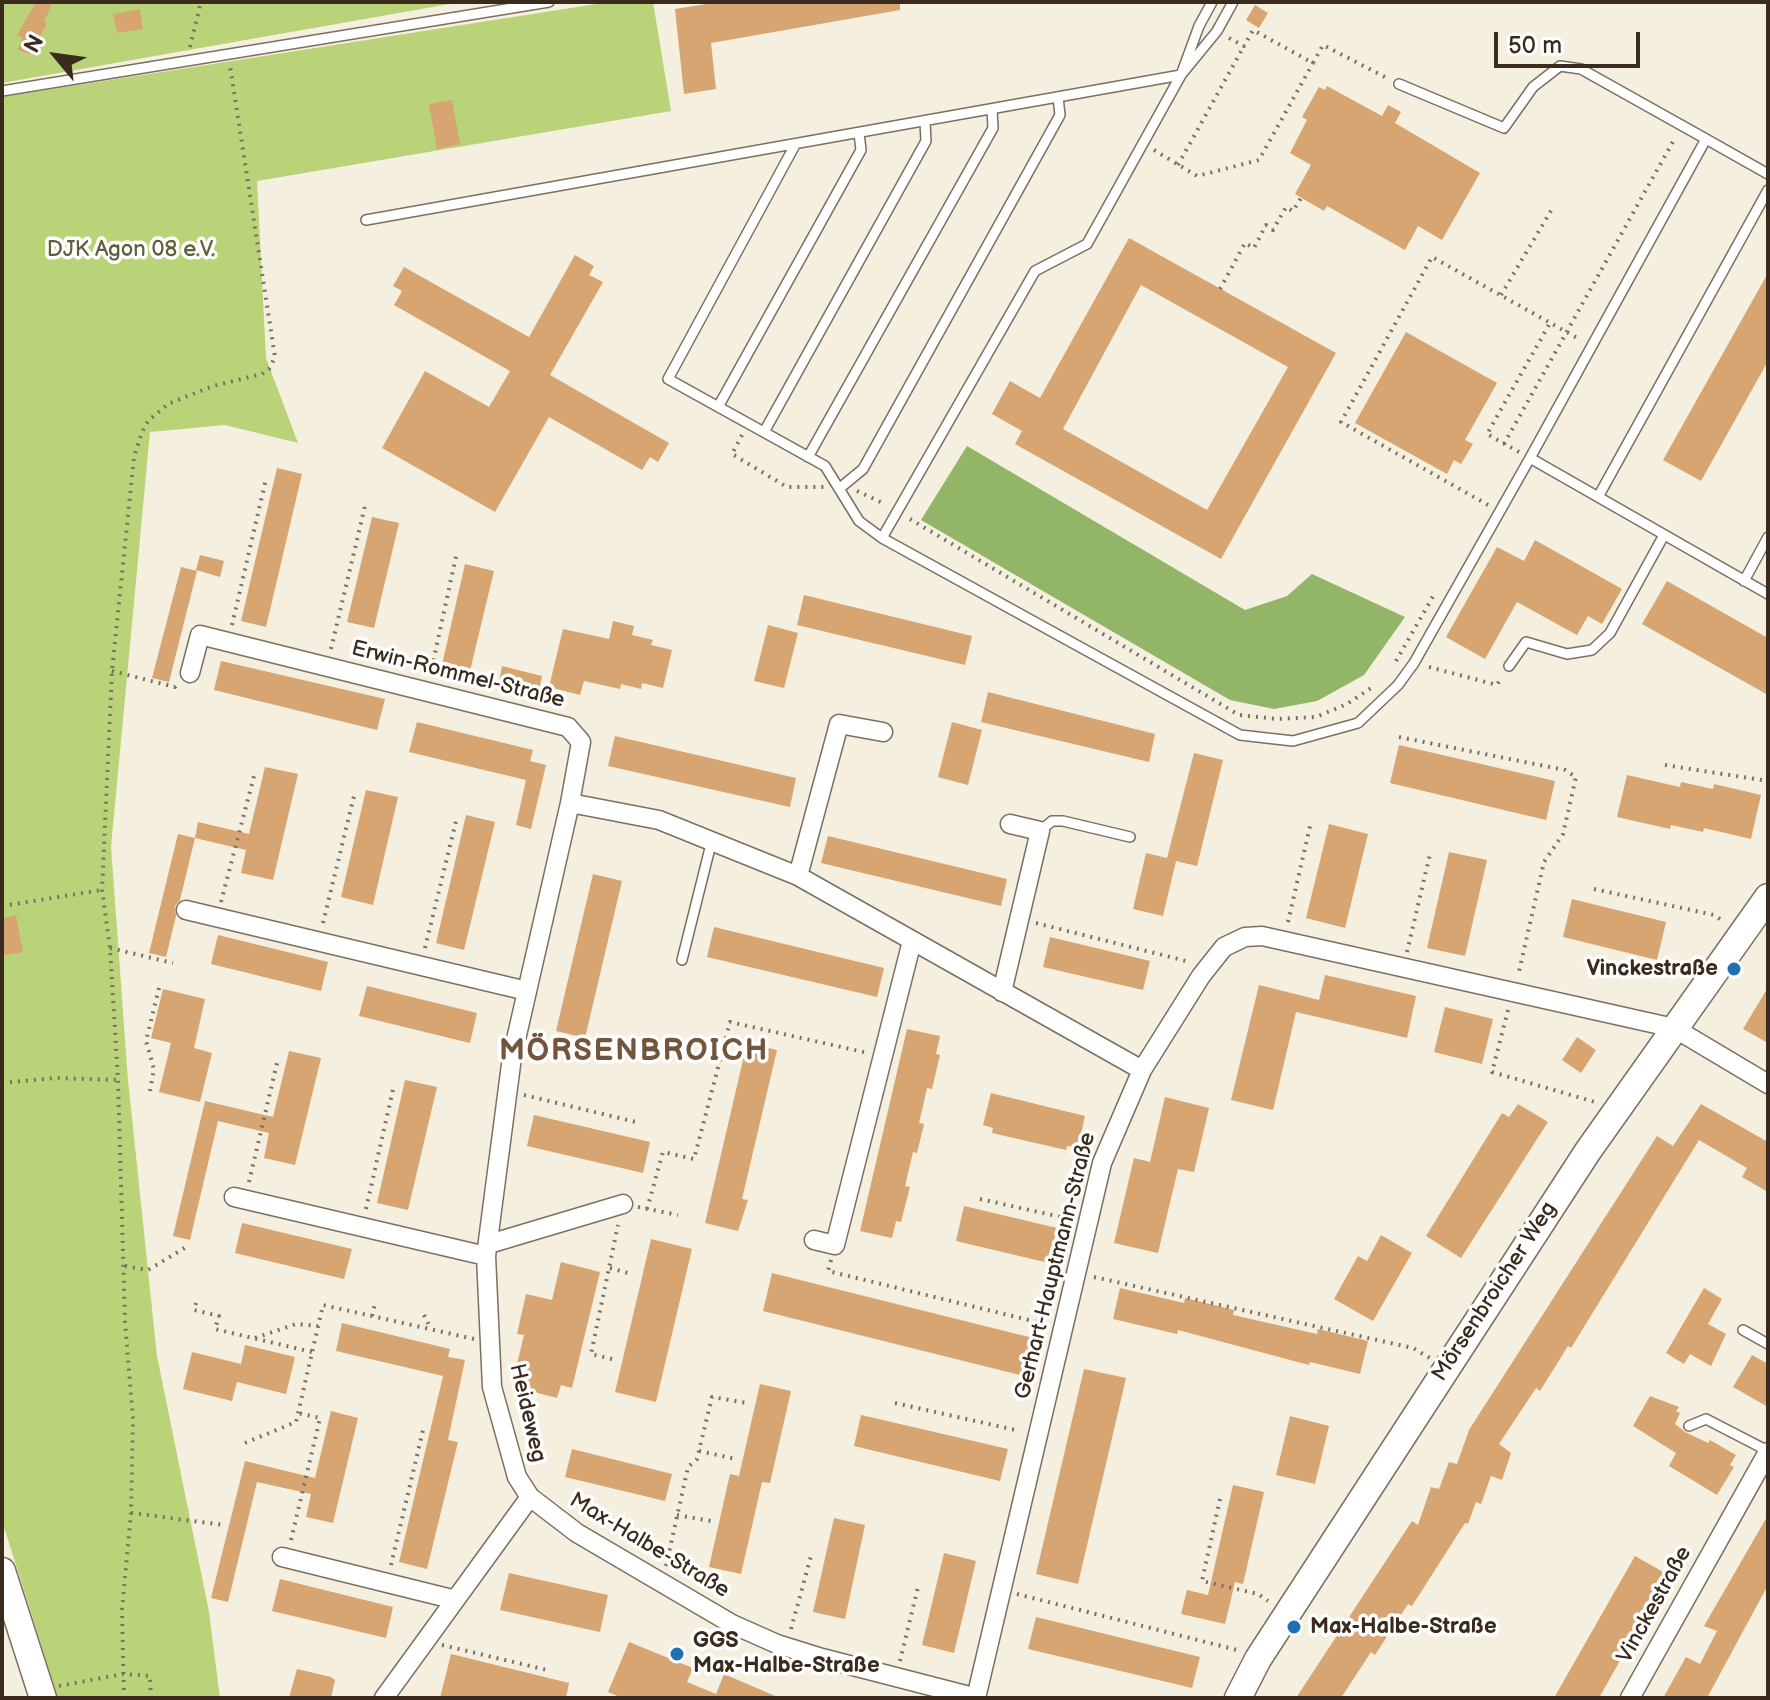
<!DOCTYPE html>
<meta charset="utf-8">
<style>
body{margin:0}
#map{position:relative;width:1770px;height:1700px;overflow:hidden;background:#f4efde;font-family:"Balsamiq Sans",sans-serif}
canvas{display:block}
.frame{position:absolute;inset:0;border:4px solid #3b2a1e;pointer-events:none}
.north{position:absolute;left:16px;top:16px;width:80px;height:80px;-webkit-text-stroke:6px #fff;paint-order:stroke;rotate:299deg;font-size:22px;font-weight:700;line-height:32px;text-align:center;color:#3b2a1e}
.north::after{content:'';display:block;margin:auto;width:28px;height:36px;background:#3b2a1e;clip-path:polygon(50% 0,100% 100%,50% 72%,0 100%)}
.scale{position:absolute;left:1494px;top:32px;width:146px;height:36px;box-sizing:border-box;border:4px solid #3b2a1e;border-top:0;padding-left:10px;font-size:24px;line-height:28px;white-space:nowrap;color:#3b2a1e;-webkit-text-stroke:6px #fff;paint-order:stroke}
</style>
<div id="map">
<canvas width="1770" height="1700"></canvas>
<div class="frame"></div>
<div class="north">N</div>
<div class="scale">50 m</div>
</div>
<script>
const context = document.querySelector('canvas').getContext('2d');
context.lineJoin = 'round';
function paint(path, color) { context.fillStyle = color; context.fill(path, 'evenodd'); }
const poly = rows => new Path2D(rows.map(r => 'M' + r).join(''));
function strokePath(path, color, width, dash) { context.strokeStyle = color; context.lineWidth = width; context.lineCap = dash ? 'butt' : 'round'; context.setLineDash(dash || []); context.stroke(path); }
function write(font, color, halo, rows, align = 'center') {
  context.font = font + ' "Balsamiq Sans",sans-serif'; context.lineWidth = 7; context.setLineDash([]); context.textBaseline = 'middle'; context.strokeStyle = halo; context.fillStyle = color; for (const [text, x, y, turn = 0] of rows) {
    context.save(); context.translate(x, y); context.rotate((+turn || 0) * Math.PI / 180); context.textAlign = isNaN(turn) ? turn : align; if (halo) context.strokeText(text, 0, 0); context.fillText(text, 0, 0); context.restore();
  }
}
const green = poly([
 [2,2,461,2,2,83],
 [609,2,653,2,671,111,257,181,266,358,298,443,225,425,150,432,111,847,128,1080,157,1356,209,1612,220,1698,58,1698,2,1521,2,97]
]);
const forest = poly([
 [967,446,1245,610,1287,596,1312,574,1405,617,1364,675,1317,701,1274,709,1230,700,921,520]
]);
const building = poly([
 [36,2,53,2,44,22,47,24,29,54,18,50,22,38,17,35],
 [719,2,900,2,900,10,711,43,716,89,684,94,675,9],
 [1255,5,1268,13,1259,28,1246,20],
 [140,9,143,29,117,33,113,14],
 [1327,86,1382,116,1388,105,1401,112,1395,123,1480,173,1442,240,1418,226,1405,250,1327,206,1324,211,1295,194,1311,165,1290,153,1307,120,1302,117,1319,87,1325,90],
 [452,100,460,144,437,149,429,104],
 [1129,238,1336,353,1221,559,1015,444,1022,431,992,414,1010,381,1040,398],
 [1141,285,1288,367,1207,510,1063,429],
 [575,255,594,266,589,275,603,282,550,375,669,443,658,462,650,457,642,470,549,417,495,512,382,448,425,371,489,407,510,371,394,305,402,291,393,286,404,267,529,337],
 [1768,273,1768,361,1701,481,1663,460],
 [1406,332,1497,383,1465,440,1473,444,1461,464,1454,460,1447,474,1355,423],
 [277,468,302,474,266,627,241,621],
 [372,517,399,523,374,628,347,622],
 [1535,540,1622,589,1602,624,1588,616,1577,635,1517,602,1485,659,1446,637,1497,547,1524,561],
 [200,555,224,561,220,577,196,570],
 [465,564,494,571,469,675,441,669],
 [181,567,197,571,169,682,152,678],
 [1667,581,1768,638,1768,695,1642,624],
 [804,595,972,636,965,665,797,625],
 [613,621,634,626,632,635,653,640,651,645,672,650,663,688,642,683,641,689,621,684,620,689,584,681,580,695,549,687,563,629,609,639],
 [768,625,798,633,784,688,754,681],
 [221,661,385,699,377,730,214,690],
 [502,666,542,676,539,691,499,682],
 [988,692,1155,734,1149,762,981,722],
 [417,722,533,750,530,761,546,765,531,829,516,825,526,780,409,752],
 [952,722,982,730,968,785,938,777],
 [615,736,796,778,790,807,608,766],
 [1399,745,1555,781,1546,820,1390,783],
 [1194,753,1223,760,1197,866,1176,861,1163,916,1133,909,1146,853,1167,858],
 [265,767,298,774,273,880,241,873,246,850,195,838,198,822,249,834],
 [1627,775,1680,787,1681,782,1713,789,1714,784,1761,795,1751,839,1704,828,1703,832,1671,825,1670,829,1617,817],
 [366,790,398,797,373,905,341,897],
 [466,815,495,822,464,950,436,943],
 [1329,824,1368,834,1345,928,1306,918],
 [178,834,195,838,180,900,175,906,176,916,166,957,149,953],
 [828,836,1007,879,1001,906,821,863],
 [1449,852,1487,860,1465,956,1427,948],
 [593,874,622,881,585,1038,556,1031],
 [1572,899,1666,922,1657,960,1563,937],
 [16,915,23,952,2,956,2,918],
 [714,927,884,968,877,997,707,957],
 [218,935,328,962,321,991,211,964],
 [1050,937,1150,961,1143,990,1043,967],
 [1325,975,1416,996,1407,1038,1296,1012,1273,1110,1231,1100,1259,985,1319,1000],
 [367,986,477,1013,470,1043,359,1016],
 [1768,987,1768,1043,1743,1029],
 [163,989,205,999,194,1048,212,1053,200,1102,159,1092,171,1043,151,1038],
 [1445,1007,1493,1019,1482,1064,1434,1052],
 [907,1029,940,1036,936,1054,940,1055,932,1089,927,1088,923,1106,919,1123,924,1124,917,1153,913,1152,905,1186,910,1187,901,1222,896,1221,892,1238,860,1231],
 [1577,1037,1596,1050,1581,1073,1562,1060],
 [747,1043,777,1050,742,1199,748,1200,738,1231,705,1223],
 [289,1051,321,1058,295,1165,264,1158,269,1133,218,1121,190,1240,173,1236,205,1101,273,1117],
 [405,1080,437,1087,408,1210,377,1203],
 [991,1093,1085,1116,1078,1148,1067,1146,1066,1150,992,1133,993,1128,983,1125],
 [1165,1097,1209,1108,1194,1172,1178,1169,1158,1253,1114,1243,1134,1158,1150,1162],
 [1518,1104,1548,1122,1461,1258,1426,1236,1502,1113,1509,1117],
 [1701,1104,1768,1142,1768,1192,1742,1177,1747,1168,1699,1140,1571,1348,1568,1346,1540,1391,1536,1388,1499,1444,1511,1453,1502,1480,1491,1476,1481,1504,1476,1502,1468,1524,1465,1523,1412,1606,1408,1604,1375,1655,1371,1652,1341,1698,1296,1698,1412,1521,1418,1525,1431,1487,1439,1489,1449,1462,1457,1464,1469,1430,1657,1136,1673,1146],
 [534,1115,650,1142,643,1173,527,1146],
 [964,1206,1057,1228,1049,1263,956,1241],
 [242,1223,352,1249,344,1279,235,1253],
 [1381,1235,1412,1253,1373,1321,1334,1299,1358,1256,1367,1261],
 [651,1239,692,1249,656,1402,615,1392],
 [561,1262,600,1272,572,1388,561,1385,557,1398,522,1389,528,1367,517,1364,524,1335,517,1334,526,1294,552,1300],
 [772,1273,1033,1338,1024,1376,763,1311],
 [1120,1288,1184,1303,1185,1298,1234,1310,1233,1315,1317,1334,1318,1329,1368,1341,1360,1374,1310,1362,1309,1365,1178,1330,1177,1334,1113,1319],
 [1704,1288,1722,1299,1708,1324,1726,1334,1711,1366,1690,1354,1684,1364,1666,1353],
 [342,1323,450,1349,448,1357,465,1360,448,1440,458,1442,427,1569,399,1562,443,1376,336,1351],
 [245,1345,295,1357,286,1394,237,1382,232,1401,183,1389,192,1352,241,1364],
 [1752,1355,1768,1364,1768,1407,1733,1387],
 [1084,1369,1126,1378,1078,1584,1036,1574],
 [760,1384,791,1391,770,1483,762,1482,741,1574,709,1567,730,1474,739,1476],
 [1650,1396,1679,1407,1676,1411,1680,1413,1675,1424,1685,1432,1708,1443,1710,1440,1736,1455,1730,1465,1734,1467,1717,1495,1669,1466,1676,1453,1633,1426],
 [331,1411,358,1418,333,1523,306,1517,311,1494,257,1482,228,1602,211,1598,245,1461,315,1478],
 [861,1415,1008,1449,1000,1481,854,1446],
 [1290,1416,1329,1426,1315,1484,1276,1475],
 [572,1449,672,1474,665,1501,565,1477],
 [1233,1485,1264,1492,1243,1584,1235,1582,1225,1624,1181,1614,1187,1590,1208,1595],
 [1768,1515,1768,1585,1707,1698,1663,1698,1686,1657,1700,1664,1717,1631,1704,1626],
 [834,1518,865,1525,845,1619,813,1612],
 [944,1553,976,1561,954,1653,922,1645],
 [1635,1556,1672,1577,1656,1603,1653,1602,1599,1698,1554,1698],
 [509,1573,608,1595,600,1632,500,1610],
 [280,1579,393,1607,386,1638,272,1611],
 [1036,1617,1200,1657,1192,1688,1028,1649],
 [629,1642,693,1668,687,1682,716,1694,724,1674,780,1698,622,1698,608,1692],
 [451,1654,569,1683,566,1698,440,1698],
 [297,1669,331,1677,335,1680,331,1698,289,1698]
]);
const path = poly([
 [1229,38,1244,46,1253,30,1313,63,1323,45,1387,78],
 [190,47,201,2],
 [1154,150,1197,176,1259,160,1313,63],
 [1178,165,1244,46],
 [1220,289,1245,243,1254,248,1266,225,1273,230,1286,207,1293,211,1301,198],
 [1501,295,1552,209],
 [742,435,732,454,787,487,825,487],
 [1504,444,1675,138],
 [1519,452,1487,434,1550,323],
 [857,491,885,504],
 [1488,505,1341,422,1432,257,1581,340],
 [910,519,1239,715,1277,719,1316,717,1347,704,1374,686],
 [232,625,266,479],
 [331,649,365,506],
 [1396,661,1435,593],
 [1429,667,1497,685,1501,678],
 [112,671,175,687,178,682],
 [430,676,457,552],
 [1399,737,1565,770,1576,777,1563,834,1544,862,1518,976],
 [1665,765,1768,781],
 [1594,889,1714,915,1723,921],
 [221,902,254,776],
 [2,906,102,890],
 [1288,922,1311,822],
 [323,923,354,796],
 [1036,923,1190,962],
 [110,948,173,963],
 [425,948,456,821],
 [1407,952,1430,854],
 [1508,1010,1492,1072,1595,1102],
 [2,1083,54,1078,118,1080],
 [150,1091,154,1069,146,1041,159,988],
 [524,1095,636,1122],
 [249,1182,278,1059],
 [980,1199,1070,1219],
 [638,1207,678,1215],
 [366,1209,394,1085],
 [647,1209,663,1152,694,1159,730,1022,868,1053],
 [831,1260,828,1271,1045,1324],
 [125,1266,148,1270,188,1246],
 [610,1268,631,1274],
 [1094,1277,1413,1348,1430,1358],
 [196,1303,194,1310,219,1316,215,1329,312,1352],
 [424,1315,431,1329],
 [372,1316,375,1304],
 [255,1338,296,1324,318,1326],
 [612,1359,591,1354,618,1225],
 [895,1403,1020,1431],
 [245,1443,296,1422,323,1305,474,1339],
 [699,1451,736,1459],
 [1220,1499,1202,1581,1258,1594,1268,1601],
 [131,1513,224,1525],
 [677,1515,711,1521],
 [291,1540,320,1418,298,1413],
 [391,1565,424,1426],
 [666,1566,688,1467,697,1459,712,1397,747,1403],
 [1017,1594,1237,1650],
 [791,1629,811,1556],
 [442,1645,547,1670],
 [900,1661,918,1587],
 [59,1686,123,1674,150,1676,151,1698],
 [124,1698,122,1610,131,1513,133,1419,125,1322,118,1080,110,948,102,890,112,671,134,457,142,432,148,421,168,404,213,386,262,374,269,369,275,357,230,66]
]);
const lane = poly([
 [1233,2,1217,31,1181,75,1087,244,1035,271,882,538,1240,735,1293,741,1358,723,1398,685,1414,663,1530,458,1768,594],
 [1399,84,1504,128,1533,87,1560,66,1581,69,1706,139],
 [2,91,549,2],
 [795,145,668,379,825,466,859,521,882,538],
 [366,220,1181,75,1199,26,1212,2],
 [718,407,861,150,859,133],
 [764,432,926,141,925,122],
 [808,457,993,128,992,109],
 [1530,458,1706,139,1768,174],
 [840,488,863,469,1060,115,1058,97],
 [1598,497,1768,190],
 [1744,581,1768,537],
 [1509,666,1526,642,1567,654,1592,650,1610,633,1664,535],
 [1040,831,1052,821,1063,821,1130,837],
 [682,960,712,840],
 [1743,1330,1768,1344],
 [1689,1426,1706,1419,1768,1451]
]);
const street = poly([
 [190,673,200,635,568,727,581,742,570,803,659,820,798,876,1142,1070],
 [570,803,512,1057,486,1256,492,1387,517,1477,530,1497,577,1533,732,1624,777,1644,822,1658,977,1698],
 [798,876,839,724,883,732],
 [186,910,527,991],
 [1002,992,1040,831,1010,824],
 [234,1197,486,1256],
 [814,1240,835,1245,912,941],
 [489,1244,623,1204],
 [282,1557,452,1599],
 [384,1698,530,1497],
 [976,1698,1102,1163,1142,1070,1201,976,1224,947,1245,937,1262,936,1674,1028,1768,1084],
 [1630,1698,1768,1452]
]);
const secondary = poly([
 [2,1571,43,1698],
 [1238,1698,1258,1659,1588,1151,1768,897]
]);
const markers = [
 [1734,969,8,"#1f6fb2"],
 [1294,1627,8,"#1f6fb2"],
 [677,1654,8,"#1f6fb2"]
];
const parkNames = [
 ["DJK Agon 08 e.V.",131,250]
];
const streetNames = [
 ["Erwin-Rommel-Straße",458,675,14],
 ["Gerhart-Hauptmann-Straße",1056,1266,-76],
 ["Mörsenbroicher Weg",1495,1292,-57],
 ["Heideweg",527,1413,77],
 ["Max-Halbe-Straße",649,1546,31],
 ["Vinckestraße",1655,1605,-61]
];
const poiNames = [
 ["Vinckestraße",1718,969,"right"],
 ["Max-Halbe-Straße",1310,1627],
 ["GGS",693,1641],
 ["Max-Halbe-Straße",693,1666]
];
const districtNames = [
 ["MÖRSENBROICH",634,1052]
];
paint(green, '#bad378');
paint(forest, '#93b568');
paint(building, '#d7a571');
strokePath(lane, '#7c6f61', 12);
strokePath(street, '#7c6f61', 21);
strokePath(secondary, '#7c6f61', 29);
strokePath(path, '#7c6f61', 4, [2, 6]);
strokePath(lane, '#fff', 9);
strokePath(street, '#fff', 18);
strokePath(secondary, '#fff', 26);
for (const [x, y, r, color] of markers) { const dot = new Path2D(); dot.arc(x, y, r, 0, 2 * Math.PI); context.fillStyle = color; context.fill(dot); strokePath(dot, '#fff', 3); }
write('22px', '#615d39', '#fff', parkNames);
write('22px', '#3b2a1e', '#fff', streetNames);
write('bold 22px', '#3b2a1e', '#fff', poiNames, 'left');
context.letterSpacing = '2px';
write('bold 30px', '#72553b', '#fff', districtNames);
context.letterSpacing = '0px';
</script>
